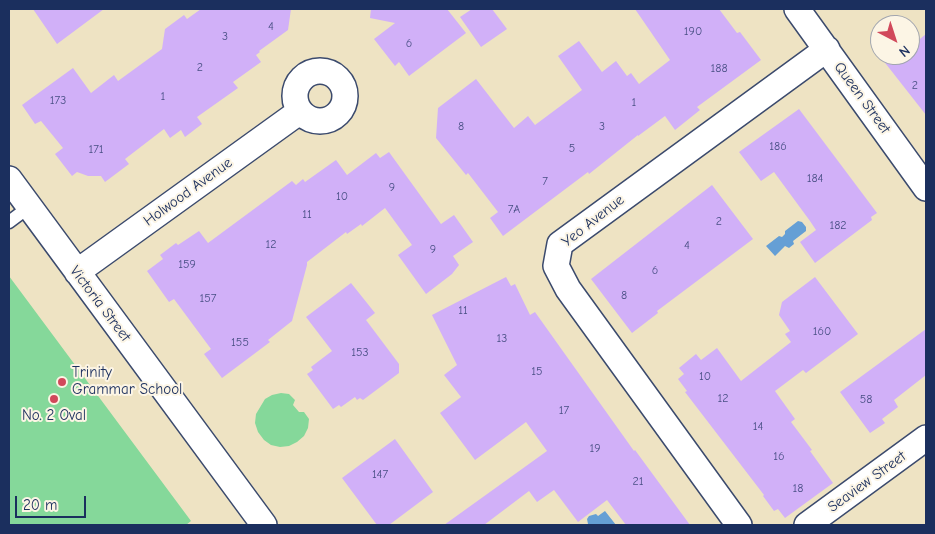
<!DOCTYPE html>
<style>
body{margin:0}
#map{position:relative;width:935px;height:534px;overflow:hidden;background:#eee3c3;font-family:"Comic Neue",sans-serif}
canvas{display:block}
.frame{position:absolute;inset:0;border:10px solid #1b2f5e;pointer-events:none}
.north{position:absolute;left:870px;top:15px;width:50px;height:50px;box-sizing:border-box;background:#fcf5e5;border:1px solid #a2a6af;border-radius:50%;rotate:140deg;font-size:14px;font-weight:700;line-height:20px;text-align:center;color:#1b2f5e}
.north::after{content:'';display:block;margin:auto;width:18px;height:22px;background:#d1495b;clip-path:polygon(50% 0,100% 100%,50% 72%,0 100%)}
.scale{position:absolute;left:15px;top:496px;width:71px;height:22px;box-sizing:border-box;border:2px solid #1b2f5e;border-top:0;padding-left:6px;font-size:15px;line-height:18px;white-space:nowrap;color:#1b2f5e;-webkit-text-stroke:4px #fcf5e5;paint-order:stroke}
</style>
<div id="map">
<canvas width="935" height="534"></canvas>
<div class="frame"></div>
<div class="north">N</div>
<div class="scale">20 m</div>
</div>
<script>
const context = document.querySelector('canvas').getContext('2d');
context.lineJoin = 'round';
function paint(path, color) { context.fillStyle = color; context.fill(path, 'evenodd'); }
const poly = rows => new Path2D(rows.map(r => 'M' + r).join(''));
function strokePath(path, color, width, dash) { context.strokeStyle = color; context.lineWidth = width; context.lineCap = dash ? 'butt' : 'round'; context.setLineDash(dash || []); context.stroke(path); }
function write(font, color, halo, rows, align = 'center') {
  context.font = font + ' "Comic Neue",sans-serif'; context.lineWidth = 4; context.setLineDash([]); context.textBaseline = 'middle'; context.strokeStyle = halo; context.fillStyle = color; for (const [text, x, y, turn = 0] of rows) {
    context.save(); context.translate(x, y); context.rotate((+turn || 0) * Math.PI / 180); context.textAlign = isNaN(turn) ? turn : align; if (halo) context.strokeText(text, 0, 0); context.fillText(text, 0, 0); context.restore();
  }
}
const green = poly([
 [9,276,191,521,186,525,9,525],
 [281,393,289,394,295,400,293,405,299,412,304,412,309,419,308,428,304,436,297,442,289,446,280,447,271,445,264,440,258,432,255,423,256,414,265,399,272,395]
]);
const water = poly([
 [798,221,802,222,806,227,806,231,793,241,794,244,789,248,785,246,775,256,766,246,779,236,782,237,785,234,785,231],
 [605,511,616,525,586,525,588,524,587,519,589,516,596,514,598,516]
]);
const building = poly([
 [33,9,104,9,57,44],
 [201,9,291,9,288,30,259,51,260,52,256,55,261,62,233,82,238,88,197,117,202,124,185,137,181,130,170,138,164,129,125,159,129,164,105,182,101,176,88,176,77,172,72,176,55,154,63,148,41,121,35,124,22,105,73,68,91,93,114,75,118,81,162,49,165,29,184,15,187,19],
 [371,9,447,9,466,33,409,76,399,62,395,66,374,39,395,23,370,18],
 [472,9,492,9,507,29,481,47,460,17],
 [635,9,719,9,737,33,740,32,761,60,697,107,700,110,675,130,665,116,638,136,638,135,589,174,588,172,503,236,490,218,498,212,468,173,466,175,436,138,438,108,476,79,514,128,528,116,535,125,582,90,558,56,579,41,602,72,616,61,627,76,631,73,639,84,670,60],
 [926,34,926,115,875,50,880,46,880,55,910,55,910,37,915,43],
 [799,109,877,213,871,217,872,220,815,263,800,242,816,230,810,221,774,172,761,181,739,152],
 [389,152,441,224,454,215,473,242,453,256,459,265,452,274,426,294,398,255,412,245,385,208,362,226,361,224,347,234,346,232,307,262,307,265,292,321,268,340,270,342,222,378,204,354,211,349,174,299,169,302,147,271,163,259,160,255,176,243,178,245,199,231,208,243,292,181,296,185,303,179,305,182,336,160,347,175,376,153,380,158],
 [712,185,753,239,657,311,658,313,632,333,591,279],
 [506,277,511,286,515,284,530,315,535,312,634,451,635,450,690,525,626,525,607,500,578,522,554,490,537,502,529,491,484,525,444,525,547,451,526,422,475,460,440,413,461,397,444,375,457,365,432,315],
 [815,277,858,334,806,373,803,370,775,391,795,419,791,422,812,450,810,451,833,483,785,518,778,509,774,511,763,496,764,495,685,392,687,391,678,379,684,374,679,368,696,354,701,360,717,348,741,381,791,342,785,334,790,331,779,315,782,302],
 [351,283,375,313,366,320,399,364,399,373,363,400,360,398,357,400,355,397,341,407,339,405,333,409,307,374,313,370,311,367,332,351,306,317],
 [926,329,926,375,894,400,898,407,882,419,885,423,870,433,840,392],
 [395,439,433,492,389,525,377,525,342,478]
]);
const service = poly([
 [9,222,29,207]
]);
const minor = poly([
 [797,9,926,188],
 '295 96a25 25 0 1 1 50 0a25 25 0 1 1-50 0Z',
 [9,179,264,525],
 [77,272,299,112],
 [739,525,568,289,556,266,560,244,827,49],
 [807,525,926,438]
]);
const markers = [
 [62,382,5,"#d1495b"],
 [54,399,5,"#d1495b"]
];
const numberNames = [
 ["4",271,27],
 ["190",693,32],
 ["3",225,37],
 ["6",409,44],
 ["2",200,68],
 ["188",719,69],
 ["2",915,86],
 ["1",163,97],
 ["173",58,101],
 ["1",634,103],
 ["8",461,127],
 ["3",602,127],
 ["186",778,147],
 ["5",572,149],
 ["171",96,150],
 ["184",815,179],
 ["7",545,182],
 ["9",392,188],
 ["10",342,197],
 ["7A",514,210],
 ["11",307,215],
 ["2",719,222],
 ["182",838,226],
 ["12",271,245],
 ["4",687,246],
 ["9",433,250],
 ["159",187,265],
 ["6",655,271],
 ["8",624,296],
 ["157",208,299],
 ["11",463,311],
 ["160",822,332],
 ["13",502,339],
 ["155",240,343],
 ["153",360,353],
 ["15",537,372],
 ["10",705,377],
 ["12",723,399],
 ["58",866,400],
 ["17",564,411],
 ["14",758,427],
 ["19",595,449],
 ["16",779,457],
 ["147",380,475],
 ["21",638,482],
 ["18",798,489]
];
const streetNames = [
 ["Queen Street",862,98,54],
 ["Holwood Avenue",188,192,-36],
 ["Yeo Avenue",593,221,-38],
 ["Victoria Street",100,304,53],
 ["Seaview Street",867,482,-36]
];
const poiNames = [
 ["Trinity",72,373],
 ["Grammar School",72,390],
 ["No. 2 Oval",54,416,"center"]
];
paint(green, '#85d89a');
paint(water, '#659fd5');
paint(building, '#d1b0f8');
strokePath(service, '#3b4a6d', 15);
strokePath(minor, '#3b4a6d', 28);
strokePath(service, '#fff', 12);
strokePath(minor, '#fff', 25);
for (const [x, y, r, color] of markers) { const dot = new Path2D(); dot.arc(x, y, r, 0, 2 * Math.PI); context.fillStyle = color; context.fill(dot); strokePath(dot, '#fcf5e5', 2); }
write('12px', '#484f84', null, numberNames);
write('15px', '#1b2f5e', '#fcf5e5', streetNames);
write('15px', '#1b2f5e', '#fcf5e5', poiNames, 'left');
</script>
